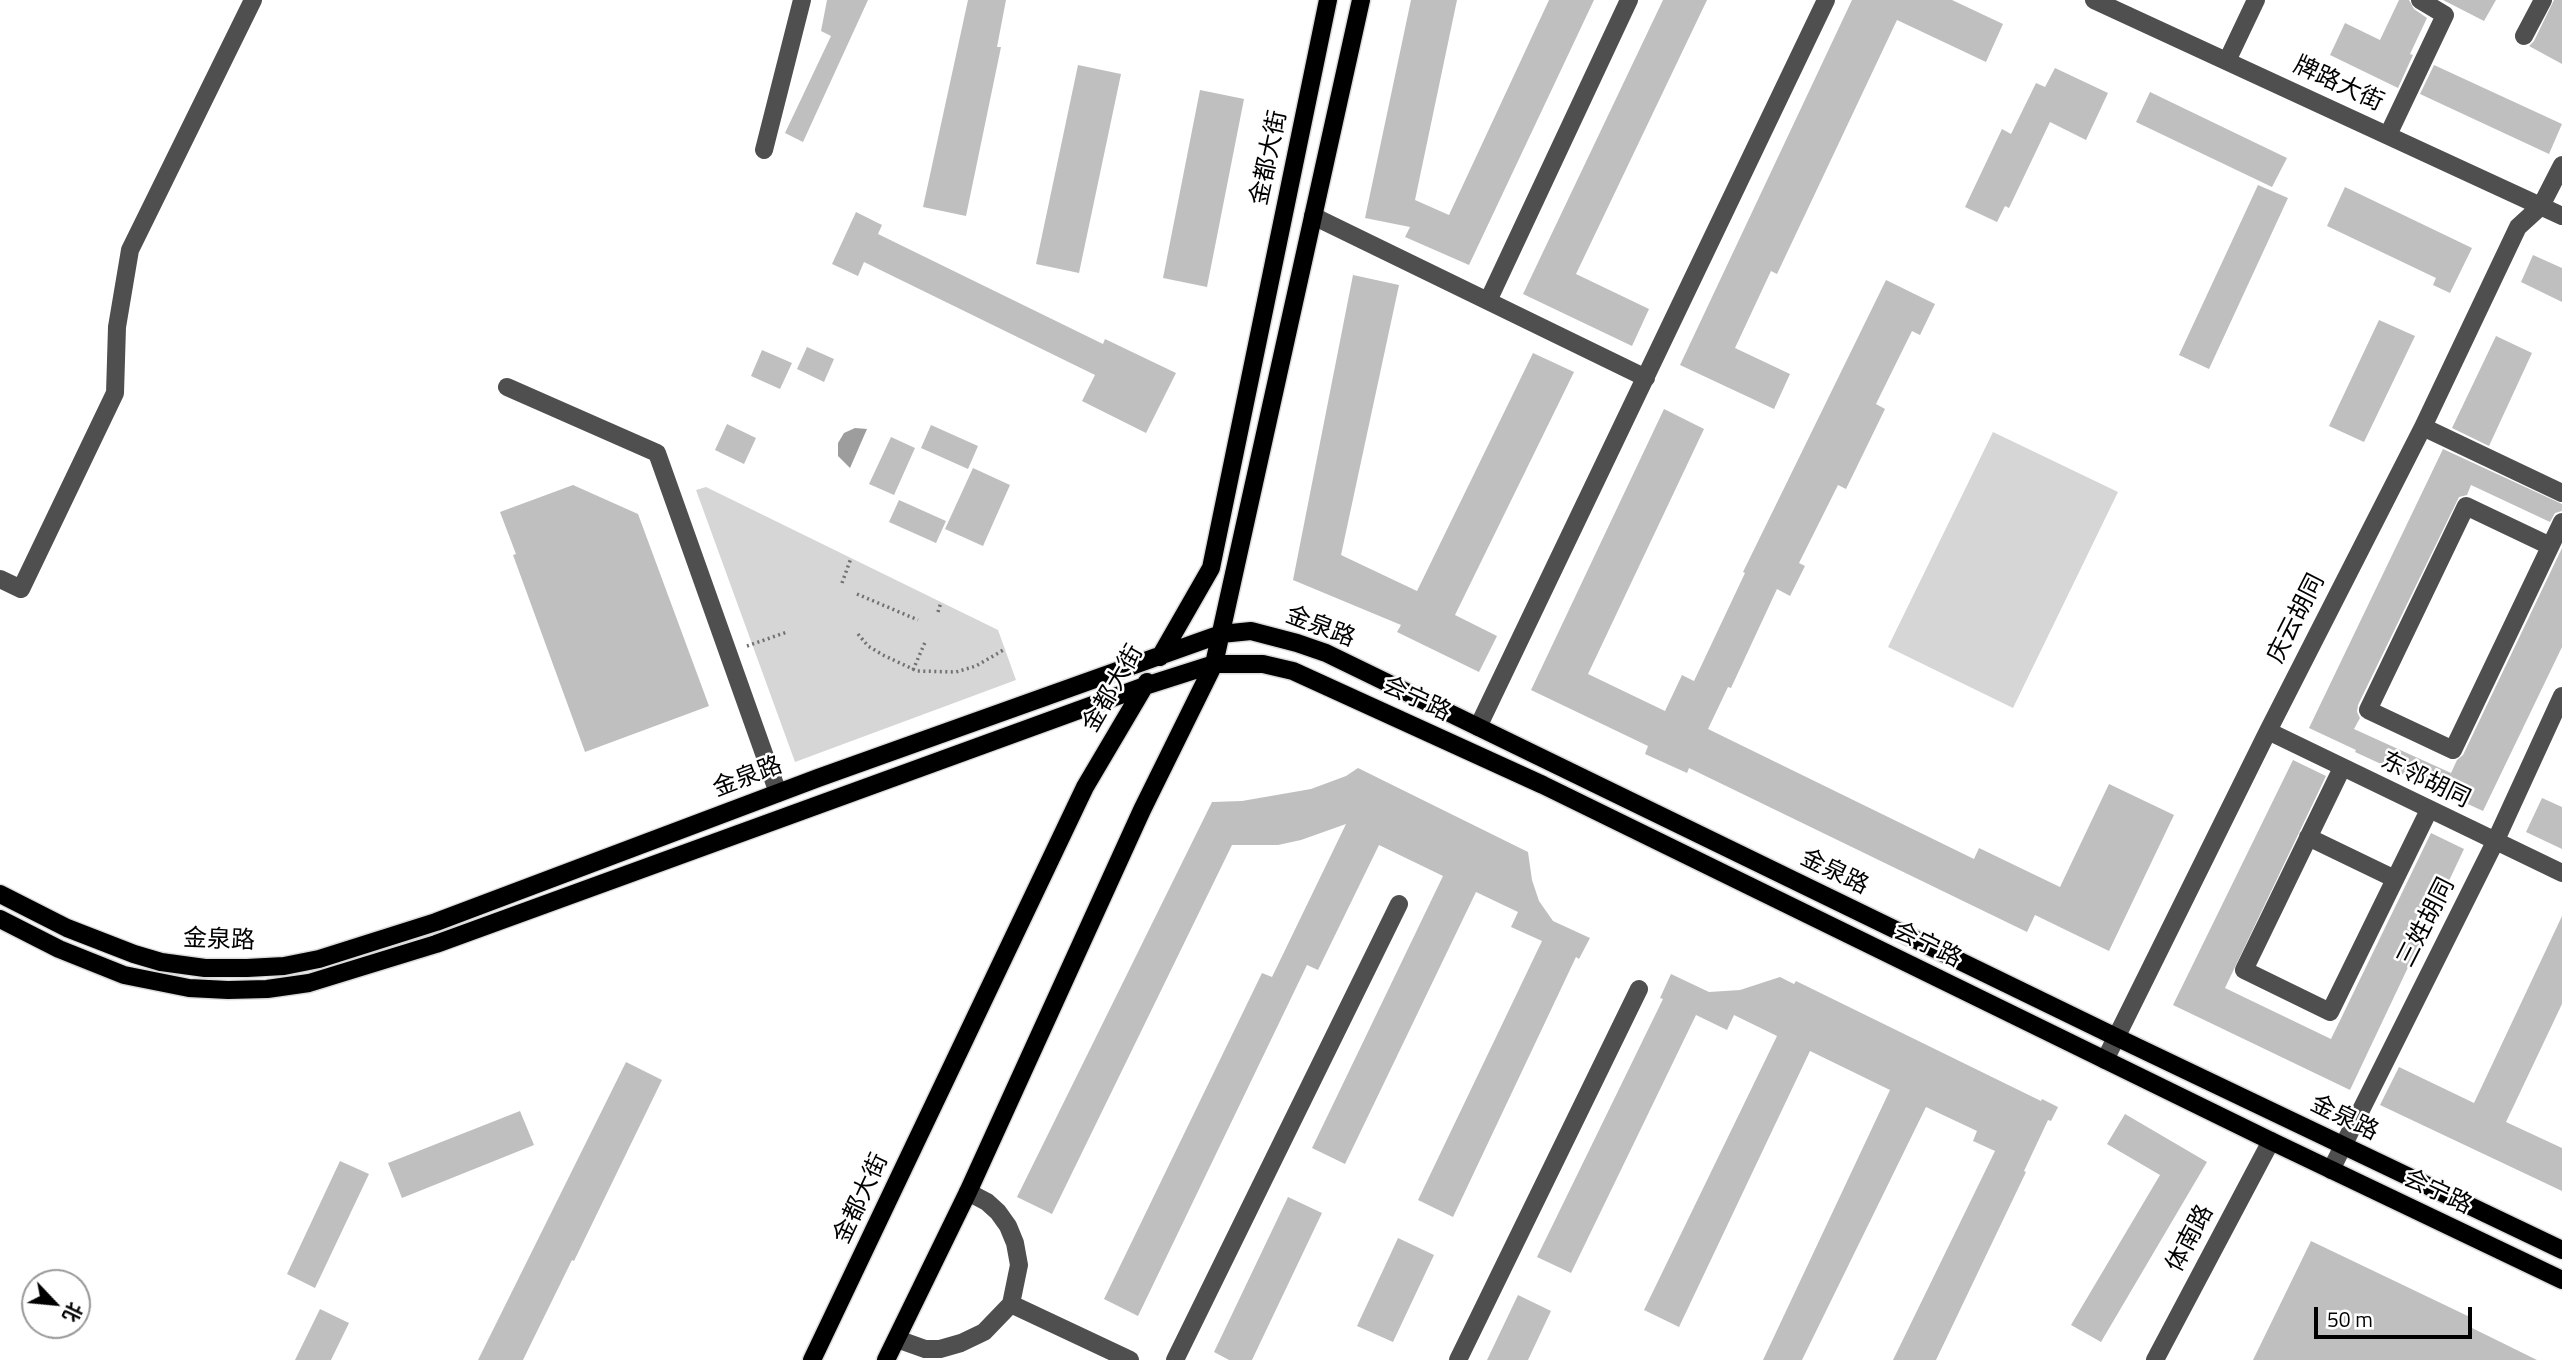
<!DOCTYPE html>
<meta charset="utf-8">
<style>
body{margin:0}
#map{position:relative;width:2562px;height:1360px;overflow:hidden;background:#fff;font-family:"Titillium Web","Noto Sans SC",sans-serif}
canvas{display:block}
.north{position:absolute;left:21px;top:1269px;width:70px;height:70px;box-sizing:border-box;background:#fff;border:2px solid #999;border-radius:50%;rotate:116deg;font-size:19px;font-weight:700;line-height:28px;text-align:center;color:#000}
.north::after{content:'';display:block;margin:auto;width:24px;height:32px;background:#000;clip-path:polygon(50% 0,100% 100%,50% 72%,0 100%)}
.scale{position:absolute;left:2314px;top:1307px;width:158px;height:32px;box-sizing:border-box;border:4px solid #000;border-top:0;padding-left:9px;font-size:21px;line-height:24px;white-space:nowrap;color:#000;-webkit-text-stroke:5px #fff;paint-order:stroke}
</style>
<div id="map">
<canvas width="2562" height="1360"></canvas>
<div class="north">北</div>
<div class="scale">50 m</div>
</div>
<script>
const context = document.querySelector('canvas').getContext('2d');
context.lineJoin = 'round';
function paint(path, color) { context.fillStyle = color; context.fill(path, 'evenodd'); }
const poly = rows => new Path2D(rows.map(r => 'M' + r).join(''));
function strokePath(path, color, width, dash) { context.strokeStyle = color; context.lineWidth = width; context.lineCap = dash ? 'butt' : 'round'; context.setLineDash(dash || []); context.stroke(path); }
function write(font, color, halo, rows, align = 'center') {
  context.font = font + ' "Titillium Web","Noto Sans SC",sans-serif'; context.lineWidth = 5; context.setLineDash([]); context.textBaseline = 'middle'; context.strokeStyle = halo; context.fillStyle = color; for (const [text, x, y, turn = 0] of rows) {
    context.save(); context.translate(x, y); context.rotate((+turn || 0) * Math.PI / 180); context.textAlign = isNaN(turn) ? turn : align; if (halo) context.strokeText(text, 0, 0); context.fillText(text, 0, 0); context.restore();
  }
}
const green = poly([
 [1993,432,2118,492,2013,708,1888,647],
 [706,487,998,630,1016,680,795,762,696,490]
]);
const water = poly([
 [855,428,867,429,850,468,838,456,838,443,844,433]
]);
const building = poly([
 [827,0,868,0,803,142,785,133,831,36,821,31],
 [968,0,1006,0,997,47,1001,47,966,216,923,207],
 [1411,0,1457,0,1415,200,1449,215,1549,0,1594,0,1469,265,1405,237,1410,227,1365,218],
 [1663,0,1707,0,1576,274,1649,309,1632,346,1523,294],
 [1852,0,1952,0,2003,24,1986,62,1897,20,1777,274,1771,271,1735,348,1790,374,1774,409,1680,365],
 [2399,0,2409,0,2414,9,2427,18,2410,54,2413,55,2398,88,2330,55,2345,23,2380,40],
 [2443,0,2496,0,2484,21],
 [2554,0,2562,0,2562,64,2529,46,2534,41],
 [1078,65,1121,74,1079,273,1036,264],
 [2434,65,2562,124,2549,154,2420,94],
 [2055,68,2108,93,2086,140,2050,122,2009,208,2005,206,1997,222,1965,207,2002,129,2011,134,2036,83,2045,87],
 [1200,90,1244,99,1207,287,1163,278],
 [2150,92,2287,158,2272,187,2136,122],
 [2258,185,2288,198,2209,369,2179,355],
 [2345,187,2472,248,2450,293,2433,285,2436,278,2327,226],
 [856,212,882,225,878,234,1103,344,1105,339,1176,373,1146,433,1082,401,1095,375,864,262,858,276,832,264],
 [2533,255,2562,268,2562,302,2521,282],
 [1353,275,1399,285,1341,555,1417,591,1533,353,1574,372,1455,615,1497,636,1479,672,1397,632,1401,625,1293,580],
 [1886,280,1935,304,1920,335,1912,331,1876,404,1885,409,1846,489,1838,485,1799,563,1805,566,1790,596,1777,589,1731,688,1728,687,1708,729,1974,859,1979,848,2060,887,2109,784,2174,815,2109,951,2035,915,2027,932,1689,768,1687,773,1645,754,1648,746,1531,690,1664,409,1704,429,1588,674,1665,711,1682,675,1694,681,1745,573,1743,572],
 [2379,320,2415,336,2364,442,2329,426],
 [2496,336,2532,353,2489,446,2452,428],
 [807,347,834,359,824,382,797,369],
 [762,350,792,363,780,389,751,376],
 [727,424,756,438,744,464,715,450],
 [931,425,978,446,968,469,921,448],
 [891,437,915,448,894,495,869,484],
 [2443,449,2562,504,2562,511,2555,513,2550,522,2471,485,2467,495,2459,497,2358,705,2357,712,2360,718,2354,729,2451,773,2457,760,2463,755,2562,548,2562,647,2483,811,2355,752,2356,750,2309,728],
 [973,468,1010,485,983,546,945,529],
 [573,485,638,514,709,706,585,752,513,555,516,554,500,512],
 [899,500,946,521,936,543,889,522],
 [2293,760,2326,776,2225,988,2331,1039,2431,833,2464,849,2350,1090,2173,1005],
 [1358,768,1528,852,1532,880,1539,901,1553,921,1590,938,1579,959,1576,957,1453,1217,1418,1200,1542,941,1511,927,1518,912,1476,892,1345,1164,1312,1148,1443,876,1379,845,1318,970,1307,965,1138,1316,1104,1299,1262,973,1272,977,1346,824,1301,840,1278,845,1232,845,1052,1214,1017,1197,1212,802,1242,801,1311,789,1346,776],
 [2542,798,2562,807,2562,849,2526,832],
 [2562,916,2562,1004,2506,1122,2562,1148,2562,1191,2380,1105,2399,1067,2474,1103],
 [1671,974,1709,992,1740,990,1780,977,1794,984,1796,981,2041,1101,2042,1099,2058,1107,2051,1121,2048,1120,2024,1171,2026,1172,1936,1360,1893,1360,1995,1151,1973,1141,1977,1131,1926,1107,1802,1360,1763,1360,1890,1090,1810,1051,1679,1327,1644,1310,1777,1036,1734,1015,1727,1030,1696,1015,1571,1273,1537,1257,1663,999,1660,998],
 [626,1062,662,1080,574,1261,572,1260,523,1360,478,1360],
 [520,1111,534,1145,402,1198,388,1163],
 [2125,1114,2207,1162,2101,1342,2071,1325,2160,1175,2107,1144],
 [340,1161,369,1174,315,1288,287,1274],
 [1288,1197,1322,1213,1252,1360,1229,1360,1214,1352],
 [1398,1238,1434,1255,1393,1342,1357,1326],
 [2311,1241,2472,1318,2468,1326,2537,1360,2253,1360],
 [1518,1295,1551,1311,1528,1360,1487,1360],
 [320,1309,349,1323,331,1360,295,1360]
]);
const path = poly([
 [842,583,851,558],
 [857,594,918,620],
 [938,612,941,602],
 [858,634,868,646,883,655,917,671,956,672,976,666,1005,649],
 [747,646,787,632],
 [913,670,926,640]
]);
const minor = poly([
 [2094,0,2562,216],
 [2524,36,2543,0],
 [2227,61,2256,0],
 [2388,135,2445,15,2420,0],
 [764,150,802,0],
 [1313,216,1646,378],
 [1488,301,1629,0],
 [507,387,657,453,778,793],
 [2423,427,2562,493],
 [2550,546,2466,506,2368,710,2453,750,2562,522],
 [0,579,21,589,115,393,117,327,130,250,253,0],
 [1478,727,1826,0],
 [2268,731,2562,873],
 [2342,768,2244,970,2330,1012,2429,810],
 [2308,837,2395,879],
 [2105,1060,2268,731,2423,427,2518,227,2541,206,2562,165],
 [2331,1170,2495,842,2562,696],
 [1011,1304,1130,1360],
 [897,1339,925,1349,940,1349,961,1343,984,1332,1011,1304,1019,1265,1015,1243,1008,1226,998,1212,987,1202,968,1192],
 [1175,1360,1399,904],
 [1458,1360,1639,989],
 [2155,1360,2271,1141]
]);
const major = poly([
 [1160,657,1211,568,1328,0],
 [0,894,67,928,134,954,161,962,205,968,247,968,284,966,319,959,436,922,818,778,1162,655,1221,634,1251,631,1297,643,1326,653,2116,1037,2562,1250],
 [0,919,59,949,124,975,189,988,228,990,267,989,309,983,436,944,1145,686,1214,664,1263,664,1293,671,1543,785,2271,1141,2562,1280],
 [812,1360,1085,787,1147,682],
 [886,1360,968,1192,1142,810,1214,664,1361,0]
]);
const streetNames = [
 ["牌路大街",2338,85,25],
 ["金都大街",1270,158,-78],
 ["庆云胡同",2297,619,-63],
 ["金泉路",1320,628,21],
 ["金都大街",1114,689,-60],
 ["会宁路",1416,700,25],
 ["金泉路",748,778,-21],
 ["东邻胡同",2425,781,26],
 ["金泉路",1834,873,26],
 ["三姓胡同",2427,923,-63],
 ["金泉路",219,941,2],
 ["会宁路",1927,946,26],
 ["金泉路",2344,1119,26],
 ["会宁路",2437,1193,25],
 ["金都大街",862,1199,-65],
 ["体南路",2191,1239,-62]
];
paint(green, '#d6d6d6');
paint(water, '#9d9d9d');
paint(building, '#bfbfbf');
strokePath(major, '#dbdbdb', 21);
strokePath(path, '#717171', 3.5, [2, 3.5]);
strokePath(minor, '#4f4f4f', 18);
strokePath(major, '#000', 18);
write('24px', '#000', '#fff', streetNames);
</script>
